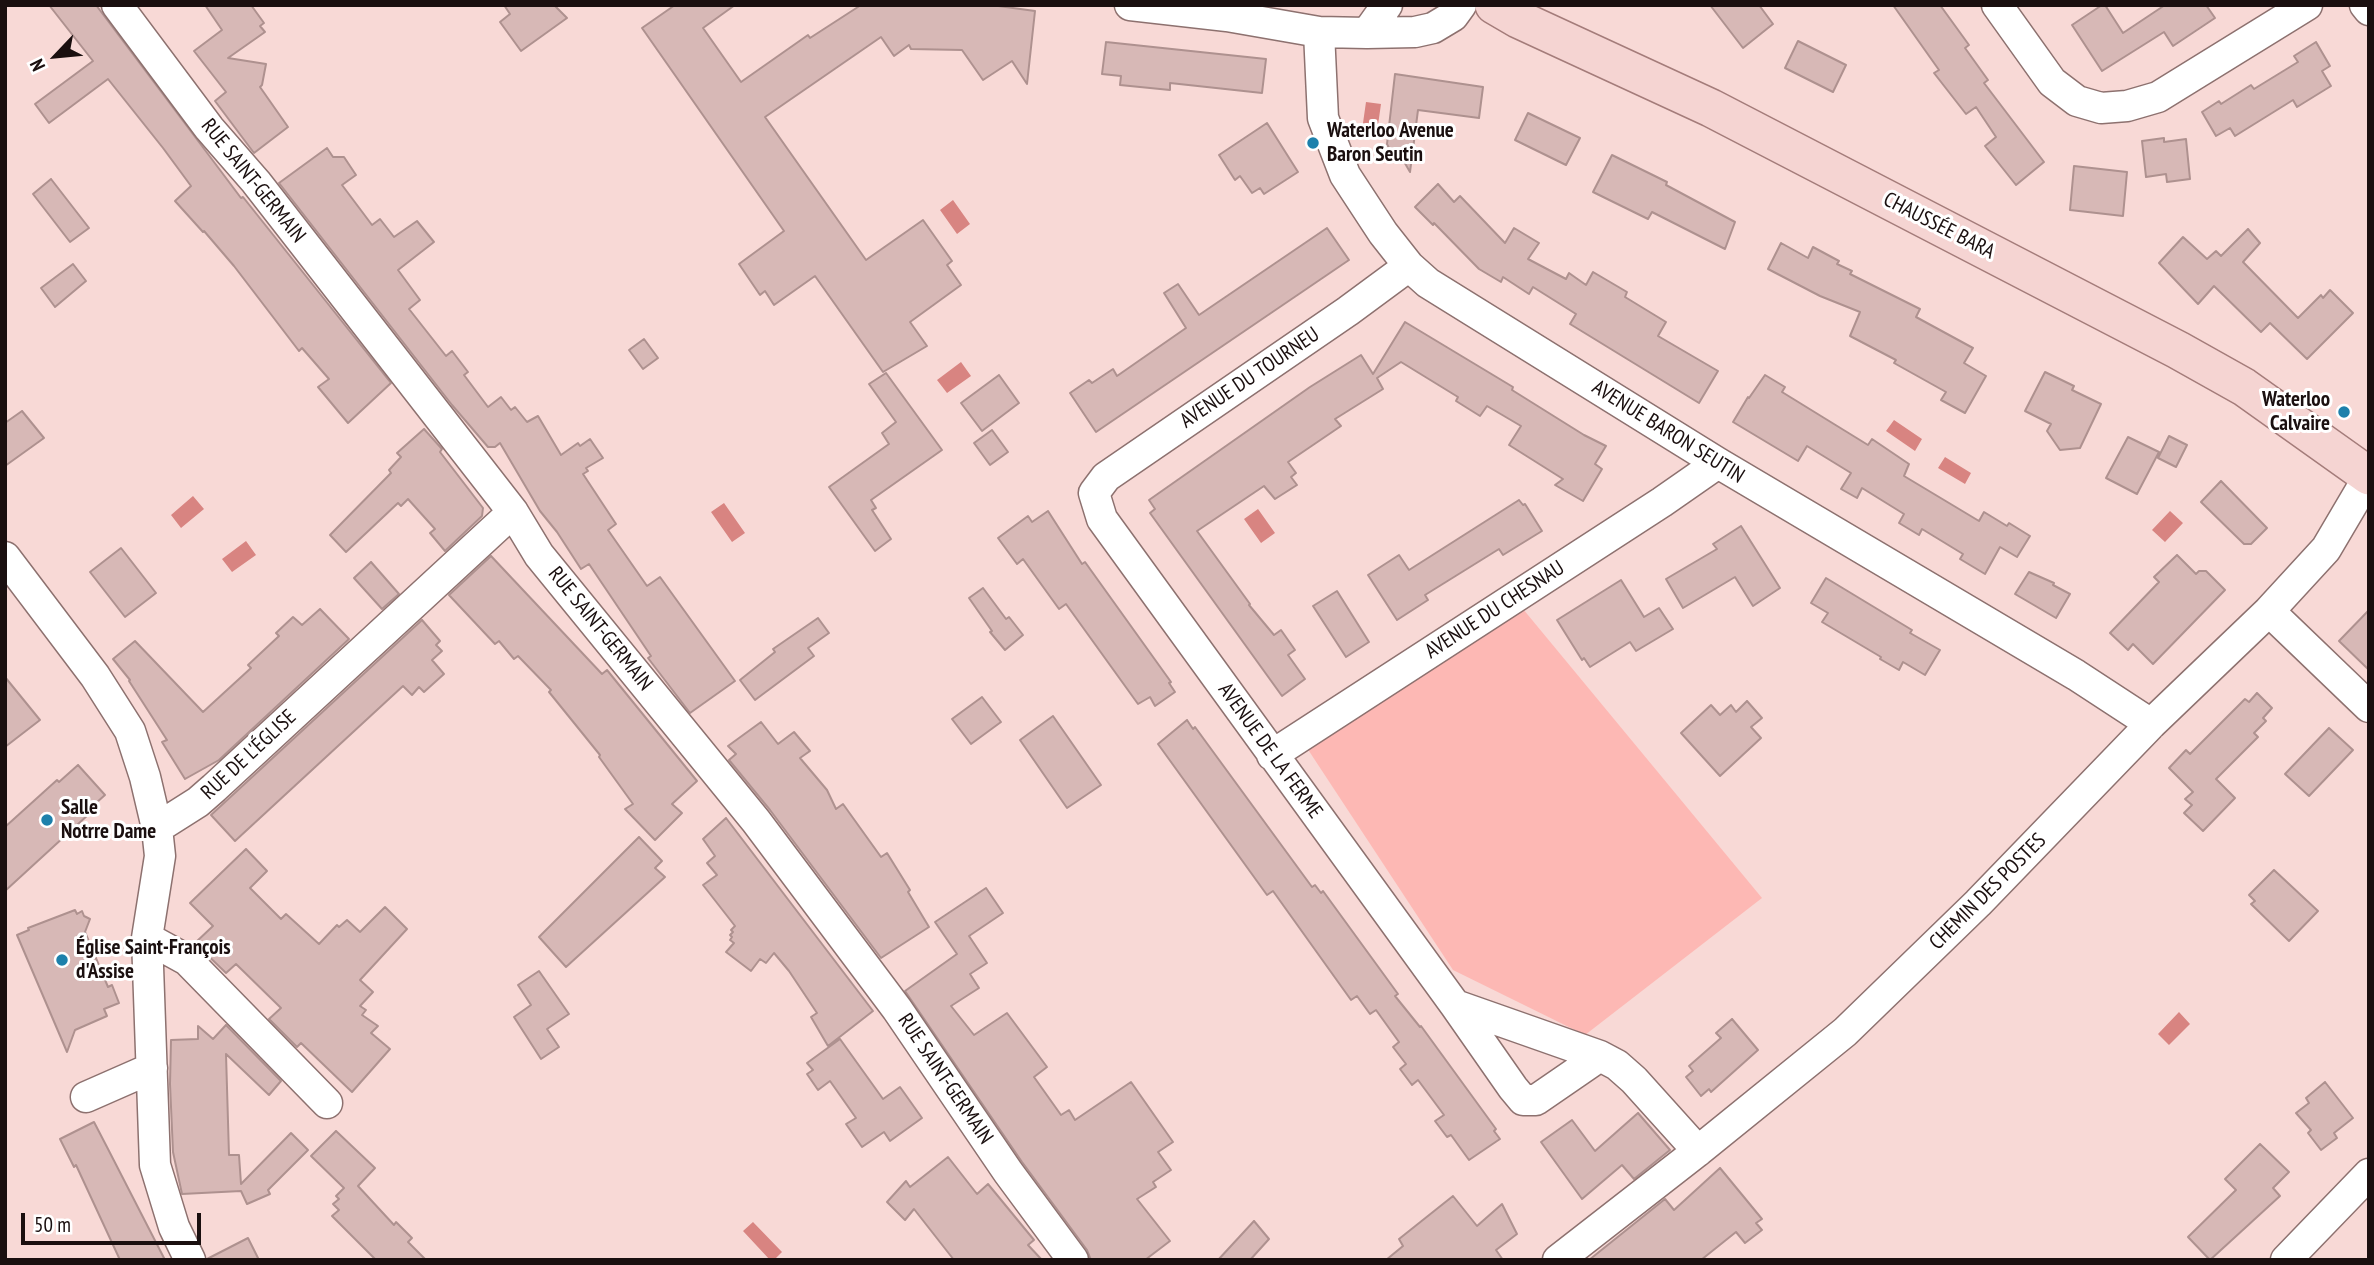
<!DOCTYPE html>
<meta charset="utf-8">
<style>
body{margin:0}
#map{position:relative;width:2374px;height:1265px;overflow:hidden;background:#f8d9d6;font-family:"PT Sans Narrow",sans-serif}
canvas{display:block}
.frame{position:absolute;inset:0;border:7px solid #1a0f0f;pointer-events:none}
.north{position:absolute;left:21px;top:21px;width:70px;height:70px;-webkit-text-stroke:5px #fff;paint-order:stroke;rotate:244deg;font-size:19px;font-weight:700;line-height:28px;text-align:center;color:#1a0f0f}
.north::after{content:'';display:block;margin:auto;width:24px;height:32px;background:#1a0f0f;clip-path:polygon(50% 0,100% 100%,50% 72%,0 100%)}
.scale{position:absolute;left:21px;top:1213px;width:180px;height:32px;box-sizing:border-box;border:4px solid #1a0f0f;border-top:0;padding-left:9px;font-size:21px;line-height:24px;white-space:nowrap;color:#1a0f0f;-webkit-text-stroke:5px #fff;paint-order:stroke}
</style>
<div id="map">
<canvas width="2374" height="1265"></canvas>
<div class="frame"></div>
<div class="north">N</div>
<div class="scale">50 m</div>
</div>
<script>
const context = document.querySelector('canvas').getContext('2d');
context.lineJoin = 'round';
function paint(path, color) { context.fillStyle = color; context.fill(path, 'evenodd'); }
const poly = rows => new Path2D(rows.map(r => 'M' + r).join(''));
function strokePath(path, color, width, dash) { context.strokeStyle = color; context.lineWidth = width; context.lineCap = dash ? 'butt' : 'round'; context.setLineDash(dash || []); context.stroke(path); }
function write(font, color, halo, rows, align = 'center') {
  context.font = font + ' "PT Sans Narrow",sans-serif'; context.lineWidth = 6; context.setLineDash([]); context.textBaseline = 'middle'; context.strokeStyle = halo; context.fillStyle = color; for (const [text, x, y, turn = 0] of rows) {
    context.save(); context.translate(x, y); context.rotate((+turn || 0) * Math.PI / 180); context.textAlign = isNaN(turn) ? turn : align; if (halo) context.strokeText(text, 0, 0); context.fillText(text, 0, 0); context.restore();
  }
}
const green = poly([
 [1523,609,1762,898,1585,1035,1453,970,1307,748]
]);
const water = poly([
 [1366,102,1381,104,1377,132,1362,130],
 [953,200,970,224,957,234,940,210],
 [961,362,971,376,947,393,937,380],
 [1894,420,1922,439,1915,451,1886,431],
 [1945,457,1971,473,1965,484,1938,468],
 [193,496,204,509,181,528,171,515],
 [724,503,745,533,732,542,711,512],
 [1258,509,1275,533,1261,543,1244,519],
 [2170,511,2183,523,2165,542,2152,530],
 [246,541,256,555,232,572,222,559],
 [2179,1012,2190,1024,2169,1045,2158,1034],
 [753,1222,782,1252,774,1260,770,1260,743,1231]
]);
const building = poly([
 [49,5,96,5,241,198,243,197,391,383,348,423,318,387,329,379,302,348,299,351,234,266,204,231,203,232,175,201,191,186,163,148,108,79,49,123,35,104,93,61,49,5],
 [205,5,251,5,264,23,260,26,265,32,228,58,266,64,262,85,260,87,288,127,254,153,215,101,226,92,194,51,222,30,205,5],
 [504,5,554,5,567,18,521,51,500,22,510,14,504,5],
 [675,5,735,5,703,28,741,82,808,35,810,38,861,5,991,5,1035,11,1027,84,1012,61,983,80,962,50,911,49,909,45,894,56,881,37,765,117,866,260,923,220,952,261,947,265,961,285,910,322,927,346,883,372,815,276,774,305,765,291,760,295,739,264,784,231,642,28,675,5],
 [1710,5,1759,5,1773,24,1743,48,1710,5],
 [1893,5,1940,5,1969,45,1965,48,1988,80,1984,83,2044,162,2016,185,1985,146,1996,137,1976,107,1966,114,1934,73,1939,70,1893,5],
 [2102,5,2105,5,2123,33,2165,5,2206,5,2215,18,2173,46,2164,32,2102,71,2072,25,2102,5],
 [1798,41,1846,65,1833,92,1785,68,1798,41],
 [1106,42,1266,59,1262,93,1170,83,1170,90,1120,85,1121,76,1102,74,1106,42],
 [2316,42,2330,66,2322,71,2331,86,2297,107,2293,100,2235,136,2230,128,2216,136,2202,112,2219,101,2221,104,2251,85,2254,89,2298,62,2294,56,2316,42],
 [1395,74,1483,87,1479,118,1418,110,1410,172,1399,153,1393,156,1387,144,1395,74],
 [1528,113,1580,138,1566,165,1515,140,1528,113],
 [1267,123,1298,172,1264,194,1260,188,1252,193,1240,176,1235,180,1219,155,1267,123],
 [2164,138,2164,142,2186,139,2190,179,2167,182,2166,174,2146,177,2142,141,2164,138],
 [327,148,333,157,344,157,356,175,342,185,372,225,380,219,394,237,417,221,434,242,398,270,420,300,409,309,446,356,452,351,468,372,464,375,488,407,501,397,511,410,515,407,527,422,538,416,561,455,578,443,580,446,590,439,603,458,586,468,588,471,583,474,616,524,608,530,647,586,660,577,735,681,690,713,648,658,651,656,589,564,581,569,557,532,540,511,500,443,495,447,488,447,452,405,279,183,327,148],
 [1612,155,1667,182,1666,185,1735,222,1725,249,1652,212,1648,219,1593,192,1612,155],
 [2074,166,2127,172,2123,216,2070,210,2074,166],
 [51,179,89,228,70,242,33,194,51,179],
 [1438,184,1454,202,1460,196,1505,243,1514,228,1539,243,1528,259,1566,279,1569,273,1586,285,1593,272,1627,292,1625,297,1666,322,1658,336,1718,371,1699,403,1570,324,1576,314,1533,287,1529,294,1503,277,1501,282,1479,269,1434,223,1433,225,1415,207,1438,184],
 [1327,228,1349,260,1096,432,1070,393,1089,380,1092,383,1113,369,1117,376,1186,328,1164,293,1178,284,1199,315,1327,228],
 [2248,229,2260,243,2243,262,2298,318,2321,295,2323,298,2330,290,2353,313,2307,359,2270,323,2261,332,2214,286,2198,304,2159,263,2183,237,2207,259,2216,251,2221,256,2248,229],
 [1781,243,1808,258,1813,247,1839,261,1837,264,1852,271,1850,274,1920,309,1916,317,1973,348,1964,363,1986,376,1965,413,1941,400,1946,392,1894,363,1896,360,1850,336,1860,312,1820,296,1768,269,1781,243],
 [73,264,86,281,55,307,41,288,73,264],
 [1405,322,1513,387,1512,390,1584,435,1606,446,1595,464,1602,469,1583,501,1555,485,1563,479,1509,445,1521,426,1487,406,1480,416,1456,401,1458,397,1401,362,1377,378,1383,389,1335,419,1341,426,1288,462,1296,473,1291,477,1297,485,1275,499,1264,486,1197,531,1250,604,1249,605,1274,635,1281,630,1295,650,1288,655,1305,679,1282,696,1150,513,1155,509,1149,500,1310,387,1361,355,1373,374,1405,322],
 [644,339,658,358,643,369,629,350,644,339],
 [2045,372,2074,386,2072,390,2101,404,2080,448,2060,450,2047,431,2051,424,2025,411,2045,372],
 [886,373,942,450,871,500,876,508,872,510,891,539,875,551,829,487,889,444,882,433,896,422,869,384,886,373],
 [999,375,1019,403,982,431,961,403,999,375],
 [1765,375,1785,387,1782,392,1868,445,1872,439,1909,464,1904,476,1979,521,1984,512,2007,526,2009,523,2030,536,2017,557,2000,547,1985,574,1960,559,1963,554,1922,529,1919,535,1899,523,1904,514,1862,488,1857,498,1841,489,1851,473,1807,446,1798,461,1733,422,1748,397,1749,398,1765,375],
 [22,411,44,438,5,466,5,423,22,411],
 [424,429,442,449,440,452,483,508,482,516,445,551,430,533,435,529,408,499,401,506,398,503,346,552,330,535,391,473,389,470,401,457,397,453,424,429],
 [992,430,1008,452,990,465,974,443,992,430],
 [2169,436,2187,445,2176,467,2158,458,2169,436],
 [2128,437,2159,452,2137,494,2106,478,2128,437],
 [2221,481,2267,528,2251,544,2244,544,2201,502,2221,481],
 [1519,500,1523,505,1525,504,1542,531,1503,555,1499,549,1425,595,1428,600,1397,620,1368,575,1399,555,1409,570,1519,500],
 [1048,511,1082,564,1085,562,1171,682,1169,683,1175,692,1155,706,1150,697,1138,704,1066,604,1059,609,1023,559,1017,564,998,538,1028,516,1032,522,1048,511],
 [1741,526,1780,588,1753,606,1735,577,1683,608,1666,579,1717,549,1713,544,1741,526],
 [121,548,156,593,125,617,90,572,121,548],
 [2177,555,2196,574,2199,571,2206,571,2225,590,2153,664,2133,644,2128,650,2110,633,2159,582,2154,577,2177,555],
 [491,556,602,674,607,670,697,781,672,804,682,813,655,840,625,809,633,804,599,757,600,755,549,692,551,690,518,656,514,659,499,641,495,644,449,595,491,556],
 [371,562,399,594,382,609,354,578,371,562],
 [2029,572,2054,583,2053,585,2070,594,2056,618,2015,594,2029,572],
 [1826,578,1912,630,1910,633,1940,650,1925,675,1903,662,1899,670,1880,659,1881,657,1822,622,1828,613,1811,603,1826,578],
 [1621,580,1644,617,1659,608,1673,629,1636,651,1630,642,1590,667,1584,658,1582,660,1557,620,1621,580],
 [983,588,1006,619,1009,617,1023,635,1005,650,990,632,992,631,969,598,983,588],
 [1337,591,1369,642,1346,657,1313,606,1337,591],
 [320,609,349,639,219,760,185,779,162,742,167,740,129,681,130,680,113,659,135,641,203,712,251,668,248,665,279,636,276,633,293,617,302,625,320,609],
 [2369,610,2369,670,2339,641,2369,610],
 [818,618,829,633,808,648,814,656,755,700,740,680,775,652,773,649,818,618],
 [422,620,440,641,436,645,442,651,432,660,444,674,424,692,419,687,412,695,403,686,235,841,211,815,422,620],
 [5,677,40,720,5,747,5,677],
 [2257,693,2272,708,2263,718,2266,721,2254,733,2258,737,2216,779,2235,798,2203,831,2184,813,2192,805,2185,799,2193,792,2169,768,2186,750,2190,754,2245,699,2249,702,2257,693],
 [982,697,1001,722,971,744,952,719,982,697],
 [1747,701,1762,718,1751,727,1761,738,1720,776,1681,733,1711,705,1720,715,1731,705,1736,712,1747,701],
 [1053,716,1101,785,1067,808,1020,740,1053,716],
 [1187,720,1193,729,1195,727,1312,887,1315,885,1321,893,1323,891,1398,994,1395,996,1420,1027,1421,1026,1496,1129,1494,1131,1500,1139,1469,1160,1451,1135,1447,1137,1435,1121,1444,1115,1418,1080,1412,1085,1400,1069,1406,1064,1393,1047,1399,1042,1376,1010,1370,1014,1357,996,1351,1000,1273,891,1267,895,1158,744,1187,720],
 [761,722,778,744,794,732,810,751,800,758,827,790,836,809,843,804,881,857,887,853,910,890,908,892,929,927,881,958,770,810,729,760,736,754,728,746,761,722],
 [2329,728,2353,750,2309,796,2285,774,2329,728],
 [78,765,105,795,86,812,89,814,5,891,5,827,57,780,59,782,78,765],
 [726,818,873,1011,828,1046,811,1017,817,1013,789,971,774,953,766,963,760,959,751,971,726,952,734,943,730,940,732,937,730,935,733,932,731,930,735,926,703,885,717,875,707,863,715,856,703,839,726,818],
 [639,837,662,861,655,868,665,877,566,967,539,937,639,837],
 [246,849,267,871,250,888,281,919,286,914,319,944,337,925,339,927,347,920,360,932,385,907,407,929,360,980,373,992,360,1006,366,1010,362,1015,378,1026,371,1033,390,1049,352,1092,301,1043,297,1047,269,1019,281,1008,236,964,226,973,195,943,213,926,190,903,246,849],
 [2274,870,2318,911,2289,941,2251,904,2255,901,2249,895,2274,870],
 [986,888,1003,913,969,936,987,963,970,974,979,988,951,1006,974,1035,1007,1013,1047,1067,1034,1077,1061,1115,1069,1110,1075,1120,1131,1082,1173,1142,1158,1152,1171,1170,1153,1182,1156,1187,1137,1199,1170,1241,1145,1260,1091,1260,1087,1250,1022,1162,905,991,957,954,935,922,986,888],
 [75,910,77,914,82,911,84,916,90,919,85,932,108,987,112,985,119,1003,104,1009,107,1016,75,1030,67,1052,17,935,29,930,28,928,75,910],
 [539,971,569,1014,547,1029,559,1047,541,1059,514,1017,531,1005,518,985,539,971],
 [1732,1019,1758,1050,1711,1092,1709,1089,1701,1096,1686,1077,1693,1071,1689,1066,1721,1038,1716,1033,1732,1019],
 [226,1025,281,1081,269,1095,226,1054,229,1155,239,1155,241,1184,291,1133,308,1150,268,1190,270,1194,247,1204,241,1191,182,1194,173,1152,170,1084,171,1040,198,1039,198,1026,213,1039,226,1025],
 [840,1039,883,1099,900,1087,922,1118,890,1141,884,1132,862,1147,846,1124,856,1118,830,1081,818,1090,807,1074,813,1070,807,1063,840,1039],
 [2325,1082,2353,1118,2334,1133,2337,1138,2321,1150,2308,1133,2311,1130,2296,1113,2309,1103,2306,1098,2325,1082],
 [1638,1113,1670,1150,1634,1179,1622,1165,1582,1199,1541,1142,1572,1120,1595,1151,1638,1113],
 [94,1122,108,1149,165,1260,120,1260,76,1165,74,1167,60,1139,94,1122],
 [336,1131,375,1168,358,1186,394,1225,396,1222,412,1238,408,1242,426,1260,376,1260,332,1216,339,1210,333,1204,339,1199,336,1196,344,1188,311,1156,336,1131],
 [2260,1144,2289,1172,2273,1188,2280,1196,2210,1260,2188,1237,2236,1190,2225,1179,2260,1144],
 [948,1157,977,1194,988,1184,1034,1240,1028,1245,1042,1260,954,1260,914,1209,905,1220,887,1202,906,1181,910,1187,948,1157],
 [1720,1168,1762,1219,1756,1223,1762,1230,1745,1243,1736,1232,1701,1260,1589,1260,1665,1199,1674,1210,1720,1168],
 [1453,1196,1477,1226,1502,1204,1517,1234,1496,1250,1503,1260,1386,1260,1403,1246,1399,1239,1453,1196],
 [1254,1221,1269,1239,1250,1260,1218,1260,1254,1221],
 [248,1238,259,1260,207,1260,207,1259,248,1238]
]);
const minor = poly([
 [117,5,209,128,256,182,513,512,539,555,756,821,897,1009,1008,1172,1073,1260],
 [1130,5,1227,16,1319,32,1367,33,1415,32,1433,28,1453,16,1461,5],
 [1997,5,2052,82,2077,101,2101,108,2127,106,2158,97,2307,5],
 [2365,5,2369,10],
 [1319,32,1323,118,1345,175,1383,233,1409,266,1428,283,1718,463,2076,675,2151,724],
 [1367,33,1387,5],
 [1409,266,1348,311,1106,477,1094,493,1102,519,1455,1005,1600,1056,1617,1065,1634,1080,1698,1151],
 [5,557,95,676,130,731,145,777,157,828,160,856,147,938,155,1165,174,1227,190,1260],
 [2269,611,2369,707],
 [1272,755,1662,502,1718,463],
 [157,828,198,802,214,788,513,512],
 [147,938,187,960,327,1103],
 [1455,1005,1513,1088,1523,1100,1536,1100,1600,1056],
 [86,1097,152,1068],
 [1558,1260,1698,1151,1845,1032,1978,903,2151,724,2269,611,2326,549,2369,476],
 [2286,1260,2369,1174]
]);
const major = poly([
 [1494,5,1518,19,1711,108,2178,350,2244,387,2369,476]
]);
const markers = [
 [1313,143,7,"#1d80ab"],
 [2344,412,7,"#1d80ab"],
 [47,820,7,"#1d80ab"],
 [62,960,7,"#1d80ab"]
];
const poiNames = [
 ["Waterloo Avenue",1327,131],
 ["Baron Seutin",1327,155],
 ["Waterloo",2330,400,"right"],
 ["Calvaire",2330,424,"right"],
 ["Salle",61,808],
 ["Notrre Dame",61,832],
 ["Église Saint-François",76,948],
 ["d'Assise",76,972]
];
const streetNames = [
 ["RUE SAINT-GERMAIN",253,181,51],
 ["CHAUSSÉE BARA",1939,226,27],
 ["AVENUE DU TOURNEU",1250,378,-34],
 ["AVENUE BARON SEUTIN",1668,432,32],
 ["AVENUE DU CHESNAU",1495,610,-33],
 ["RUE SAINT-GERMAIN",600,629,51],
 ["AVENUE DE LA FERME",1270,751,54],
 ["RUE DE L'ÉGLISE",249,755,-43],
 ["CHEMIN DES POSTES",1988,892,-45],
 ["RUE SAINT-GERMAIN",945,1079,56]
];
paint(green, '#fdb8b4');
paint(water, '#d88481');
paint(building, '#d7b8b6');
strokePath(building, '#ae918f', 2);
strokePath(minor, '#8d716f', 33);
strokePath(major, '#a47c7a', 40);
strokePath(minor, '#fff', 30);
strokePath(major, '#f5d4d2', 37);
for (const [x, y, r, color] of markers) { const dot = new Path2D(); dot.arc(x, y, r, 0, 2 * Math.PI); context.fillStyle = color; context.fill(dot); strokePath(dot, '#fff', 2.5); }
write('bold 21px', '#1a0f0f', '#fff', poiNames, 'left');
write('21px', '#1a0f0f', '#fff', streetNames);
</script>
